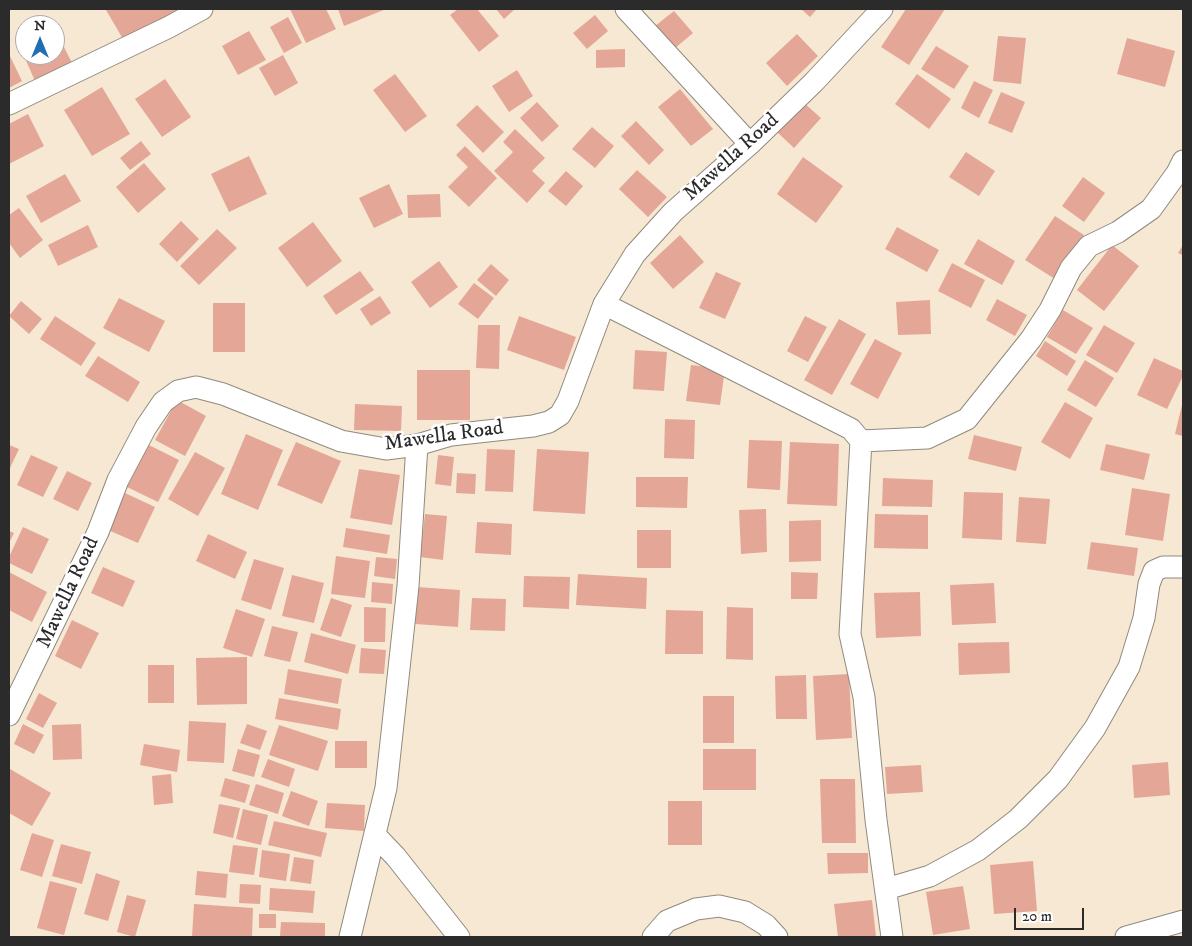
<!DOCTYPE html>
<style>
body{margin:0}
#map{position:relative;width:1192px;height:946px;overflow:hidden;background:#f6e8d2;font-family:"IM FELL DW Pica",serif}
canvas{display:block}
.frame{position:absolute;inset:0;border:10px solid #2b2b2b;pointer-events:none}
.north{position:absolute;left:15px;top:15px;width:50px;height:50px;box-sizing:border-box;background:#fff;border:1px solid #aaa;border-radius:50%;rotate:0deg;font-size:14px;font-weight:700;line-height:20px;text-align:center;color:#2b2b2b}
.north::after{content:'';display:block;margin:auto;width:18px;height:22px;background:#1f6fb2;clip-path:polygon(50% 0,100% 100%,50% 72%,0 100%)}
.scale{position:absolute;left:1014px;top:908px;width:70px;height:22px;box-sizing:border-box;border:2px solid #2b2b2b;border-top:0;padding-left:6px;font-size:15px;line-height:18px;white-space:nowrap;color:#2b2b2b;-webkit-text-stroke:4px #fff;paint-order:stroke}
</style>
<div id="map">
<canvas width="1192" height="946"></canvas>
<div class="frame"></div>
<div class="north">N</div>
<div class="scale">20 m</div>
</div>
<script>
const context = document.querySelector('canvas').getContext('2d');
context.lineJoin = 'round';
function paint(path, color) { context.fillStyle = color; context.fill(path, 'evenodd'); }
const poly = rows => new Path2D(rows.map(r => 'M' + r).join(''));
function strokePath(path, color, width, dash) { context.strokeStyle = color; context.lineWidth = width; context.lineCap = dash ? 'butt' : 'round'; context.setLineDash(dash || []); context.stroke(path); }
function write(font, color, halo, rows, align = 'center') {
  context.font = font + ' "IM FELL DW Pica",serif'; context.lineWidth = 5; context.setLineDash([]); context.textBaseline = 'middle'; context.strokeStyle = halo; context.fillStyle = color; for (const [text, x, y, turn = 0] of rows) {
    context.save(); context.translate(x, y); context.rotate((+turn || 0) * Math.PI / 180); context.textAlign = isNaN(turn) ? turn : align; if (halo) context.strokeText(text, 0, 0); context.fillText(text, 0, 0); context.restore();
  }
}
const building = poly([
 [175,9,176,11,123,39,106,10],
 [290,9,326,9,336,29,306,43],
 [338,9,386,9,344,26],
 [458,9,477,9,499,36,479,52,450,15],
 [496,9,515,9,504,19],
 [801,9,817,9,810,17],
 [906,9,945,9,909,65,881,47],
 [674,11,693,33,674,49,655,26],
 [595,15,608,31,587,49,573,33],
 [288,17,302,43,284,53,270,27],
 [249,31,266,60,238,75,222,46],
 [797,34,818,56,787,86,766,63],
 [998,36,1026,38,1021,84,993,81],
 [1127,38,1175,51,1165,87,1117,74],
 [60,39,72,63,35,81,24,56,55,55,55,42],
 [936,46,969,66,954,89,921,69],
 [625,49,625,67,596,68,596,50],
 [9,54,22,81,9,88],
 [283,55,298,83,275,96,259,68],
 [517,70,533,96,509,112,492,86],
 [395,74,427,116,405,132,373,90],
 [917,74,951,99,929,129,895,104],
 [165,79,191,117,162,137,135,99],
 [974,81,993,90,979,118,961,108],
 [102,87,130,134,92,156,64,110],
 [680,89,713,129,691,146,658,107],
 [1001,92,1025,102,1012,133,988,123],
 [537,102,559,126,542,142,520,118],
 [804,103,821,118,794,148,777,132],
 [477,105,504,132,483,153,456,125],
 [28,114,44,146,9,164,9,124],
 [636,121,664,150,649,165,621,136],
 [592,127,614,146,595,168,572,149],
 [515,129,545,158,532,171,545,183,527,203,494,171,513,152,503,142],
 [141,141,151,154,130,170,120,158],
 [465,146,497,178,469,207,448,187,468,167,456,155],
 [966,152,995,171,979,196,949,177],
 [249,156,267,194,229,212,211,174],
 [803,157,843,186,816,223,777,194],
 [144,163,166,189,138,213,116,187],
 [637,170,667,197,648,217,619,189],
 [566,171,583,186,566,206,548,191],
 [65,174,81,201,41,223,26,196],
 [1083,177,1105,193,1084,222,1062,206],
 [389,184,403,214,374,228,359,198],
 [440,194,441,217,408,218,407,195],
 [19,208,43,240,20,258,9,243,9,215],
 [1055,216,1084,235,1055,279,1025,260],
 [181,221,199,239,177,262,159,244],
 [313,222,342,261,307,287,278,248],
 [88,225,98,247,58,266,48,245],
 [897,227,939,250,927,272,885,249],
 [217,229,237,248,199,285,180,266],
 [680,235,704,262,673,289,650,263],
 [978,239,1015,261,1002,285,964,264],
 [1112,245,1139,266,1104,311,1077,290],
 [1183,245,1183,255,1178,253],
 [439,261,458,287,430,308,411,282],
 [952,263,985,280,971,308,938,291],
 [491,264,509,280,496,296,477,280],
 [360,271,374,290,336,315,323,296],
 [716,272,741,283,725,319,699,308],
 [474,283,494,298,478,319,458,304],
 [380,296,391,313,371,326,360,309],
 [119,298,165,321,149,352,103,328],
 [997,299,1027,315,1015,336,986,320],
 [930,300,931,334,898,335,896,302],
 [21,301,42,319,29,334,9,316],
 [213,303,245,303,245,352,213,352],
 [1063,310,1093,328,1076,354,1047,337],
 [55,316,96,343,81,366,40,339],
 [519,316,576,337,564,370,507,350],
 [805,316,827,327,808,362,787,351],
 [839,319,866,334,832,395,804,380],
 [478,325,500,325,499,369,476,368],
 [1104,325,1135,343,1117,373,1086,355],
 [875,339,902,353,878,399,850,384],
 [1045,341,1076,361,1067,376,1036,356],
 [635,350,667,352,664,391,633,389],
 [98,356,140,382,128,402,85,376],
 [1154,358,1183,371,1183,376,1167,409,1137,395],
 [1085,360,1114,378,1096,407,1067,390],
 [691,365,725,369,720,405,686,401],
 [417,370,470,370,470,420,417,420],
 [177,400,206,416,185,456,155,440],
 [1065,402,1093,418,1070,459,1041,442],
 [355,404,402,406,401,431,354,430],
 [1182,405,1183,405,1183,436,1175,434],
 [665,419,695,420,694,459,664,458],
 [246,434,283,450,258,510,221,494],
 [974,435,1022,447,1016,471,968,459],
 [749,440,782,441,780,490,747,488],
 [296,442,341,461,322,504,277,485],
 [790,442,839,444,837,506,787,504],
 [1106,444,1150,454,1144,480,1100,470],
 [9,445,19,449,9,470],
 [149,445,179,460,158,502,127,487],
 [487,449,515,450,513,492,485,491],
 [537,449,589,452,585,514,533,511],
 [195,452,225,468,198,516,168,499],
 [31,455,58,467,43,497,17,485],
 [438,455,454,457,451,486,435,484],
 [359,469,400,475,392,525,350,518],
 [67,471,92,483,78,511,53,499],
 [457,473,476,474,475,494,456,493],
 [636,477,688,477,687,508,636,507],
 [883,478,933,480,932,507,882,506],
 [1132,488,1170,494,1163,541,1125,535],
 [964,492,1003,493,1002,540,962,538],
 [125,493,155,507,138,543,108,530],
 [1019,497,1050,499,1046,544,1016,542],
 [766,509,767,552,741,554,739,510],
 [425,514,447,516,443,560,420,557],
 [875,514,928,515,928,549,874,548],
 [821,520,821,561,789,562,789,521],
 [477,522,512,524,511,555,475,553],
 [23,527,49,539,32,574,9,563,9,557],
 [346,528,390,535,387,554,343,547],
 [637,530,671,530,671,568,637,568],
 [9,531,14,533,9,543],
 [208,534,247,552,235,579,196,561],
 [1091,542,1138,548,1134,576,1087,569],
 [336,556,370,561,365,598,331,594],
 [376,557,397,559,395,579,374,576],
 [254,559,284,568,271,610,241,600],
 [103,567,135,581,123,607,91,593],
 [9,572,47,592,32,622,9,610],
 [791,572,818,573,817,599,791,599],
 [578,574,647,578,646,609,576,605],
 [292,575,324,583,314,623,282,616],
 [524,576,570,577,569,609,523,607],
 [372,582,393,584,392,604,371,602],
 [994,583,996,623,952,625,950,585],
 [417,587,460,590,458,627,415,624],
 [920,592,921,636,876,638,874,593],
 [331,598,352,605,341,637,320,630],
 [472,598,506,599,505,631,470,630],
 [364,607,386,608,385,642,364,642],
 [727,607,753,608,753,660,726,659],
 [236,609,265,619,252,657,223,648],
 [666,610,703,611,703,654,665,654],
 [72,620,99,633,81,669,55,656],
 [272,626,298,632,290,662,264,656],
 [311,633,356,645,348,674,304,662],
 [1009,642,1010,673,959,675,958,643],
 [361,648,386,650,384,674,359,673],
 [247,657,247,704,197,705,196,658],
 [148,665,174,665,174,703,148,703],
 [288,669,342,679,338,704,284,694],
 [849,674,852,738,816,740,813,676],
 [806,675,807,719,776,719,775,676],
 [39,693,57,703,43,728,26,719],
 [703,696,734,696,734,743,703,743],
 [279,698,341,709,338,730,275,719],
 [189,721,226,723,224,763,187,761],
 [23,724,44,735,34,754,14,744],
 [81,724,82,759,53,760,52,725],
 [247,724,267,731,260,750,240,743],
 [279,725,328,741,318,771,269,755],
 [335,741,367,741,367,768,335,768],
 [144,744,180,750,177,772,140,765],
 [238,749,260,755,254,777,232,771],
 [703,749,756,749,756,790,703,790],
 [268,759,295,769,289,787,261,777],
 [1168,762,1170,795,1134,798,1132,765],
 [921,765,923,792,887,794,885,767],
 [10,769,51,793,32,826,9,813],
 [171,774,173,803,154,805,152,776],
 [225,778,250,785,245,803,220,796],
 [820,779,855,779,856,843,822,843],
 [256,784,284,793,278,814,249,805],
 [291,791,318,801,309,826,282,816],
 [668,801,702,801,702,845,668,845],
 [327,803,365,805,364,831,325,828],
 [219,804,240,808,233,838,213,833],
 [243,809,268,815,261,845,236,839],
 [274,821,327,833,321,857,268,845],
 [32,833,54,840,42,877,20,870],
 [61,844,91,852,82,884,52,876],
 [233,845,258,848,254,875,229,872],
 [262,850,290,854,286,881,259,877],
 [827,853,868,853,868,873,828,874],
 [294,857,314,860,311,884,290,881],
 [1033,861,1037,911,994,914,990,865],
 [197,871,228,874,226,898,195,895],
 [96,873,120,881,108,921,84,914],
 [50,881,77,888,64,935,37,928],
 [240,884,261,885,260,904,239,903],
 [963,886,970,929,933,935,926,892],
 [270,888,315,891,313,913,269,910],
 [127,895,146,900,135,937,117,932],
 [872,900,876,937,838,937,834,904],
 [194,904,253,908,252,937,192,937],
 [259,914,276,914,276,928,259,928],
 [281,922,325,923,325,937,280,937]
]);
const street = poly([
 [626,9,750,144],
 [9,104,169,27,202,9],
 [604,304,851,429,861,441,850,634,864,697,876,820,892,937],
 [861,441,927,438,967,419,1031,339,1050,310,1071,268,1089,246,1118,232,1151,209,1177,173,1183,161],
 [9,715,98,532,118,480,146,427,163,402,178,391,196,387,223,394,341,441,386,449,417,445,451,435,533,426,549,422,560,415,568,401,604,304,635,254,673,212,750,144,814,82,882,9],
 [375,835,396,857,459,937],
 [886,889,930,876,978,850,1018,819,1058,779,1095,728,1129,667,1144,618,1149,584,1154,571,1163,567,1183,567],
 [350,937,386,788,408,586,417,445],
 [653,937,667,921,696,909,719,906,745,912,766,925,777,937],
 [1126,937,1183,921]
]);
const streetNames = [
 ["Mawella Road",732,158,-42],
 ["Mawella Road",444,437,-8],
 ["Mawella Road",69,593,-65]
];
paint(building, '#e4a797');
strokePath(street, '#908a7e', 23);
strokePath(street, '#fff', 21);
write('21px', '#2b2b2b', '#fff', streetNames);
</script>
